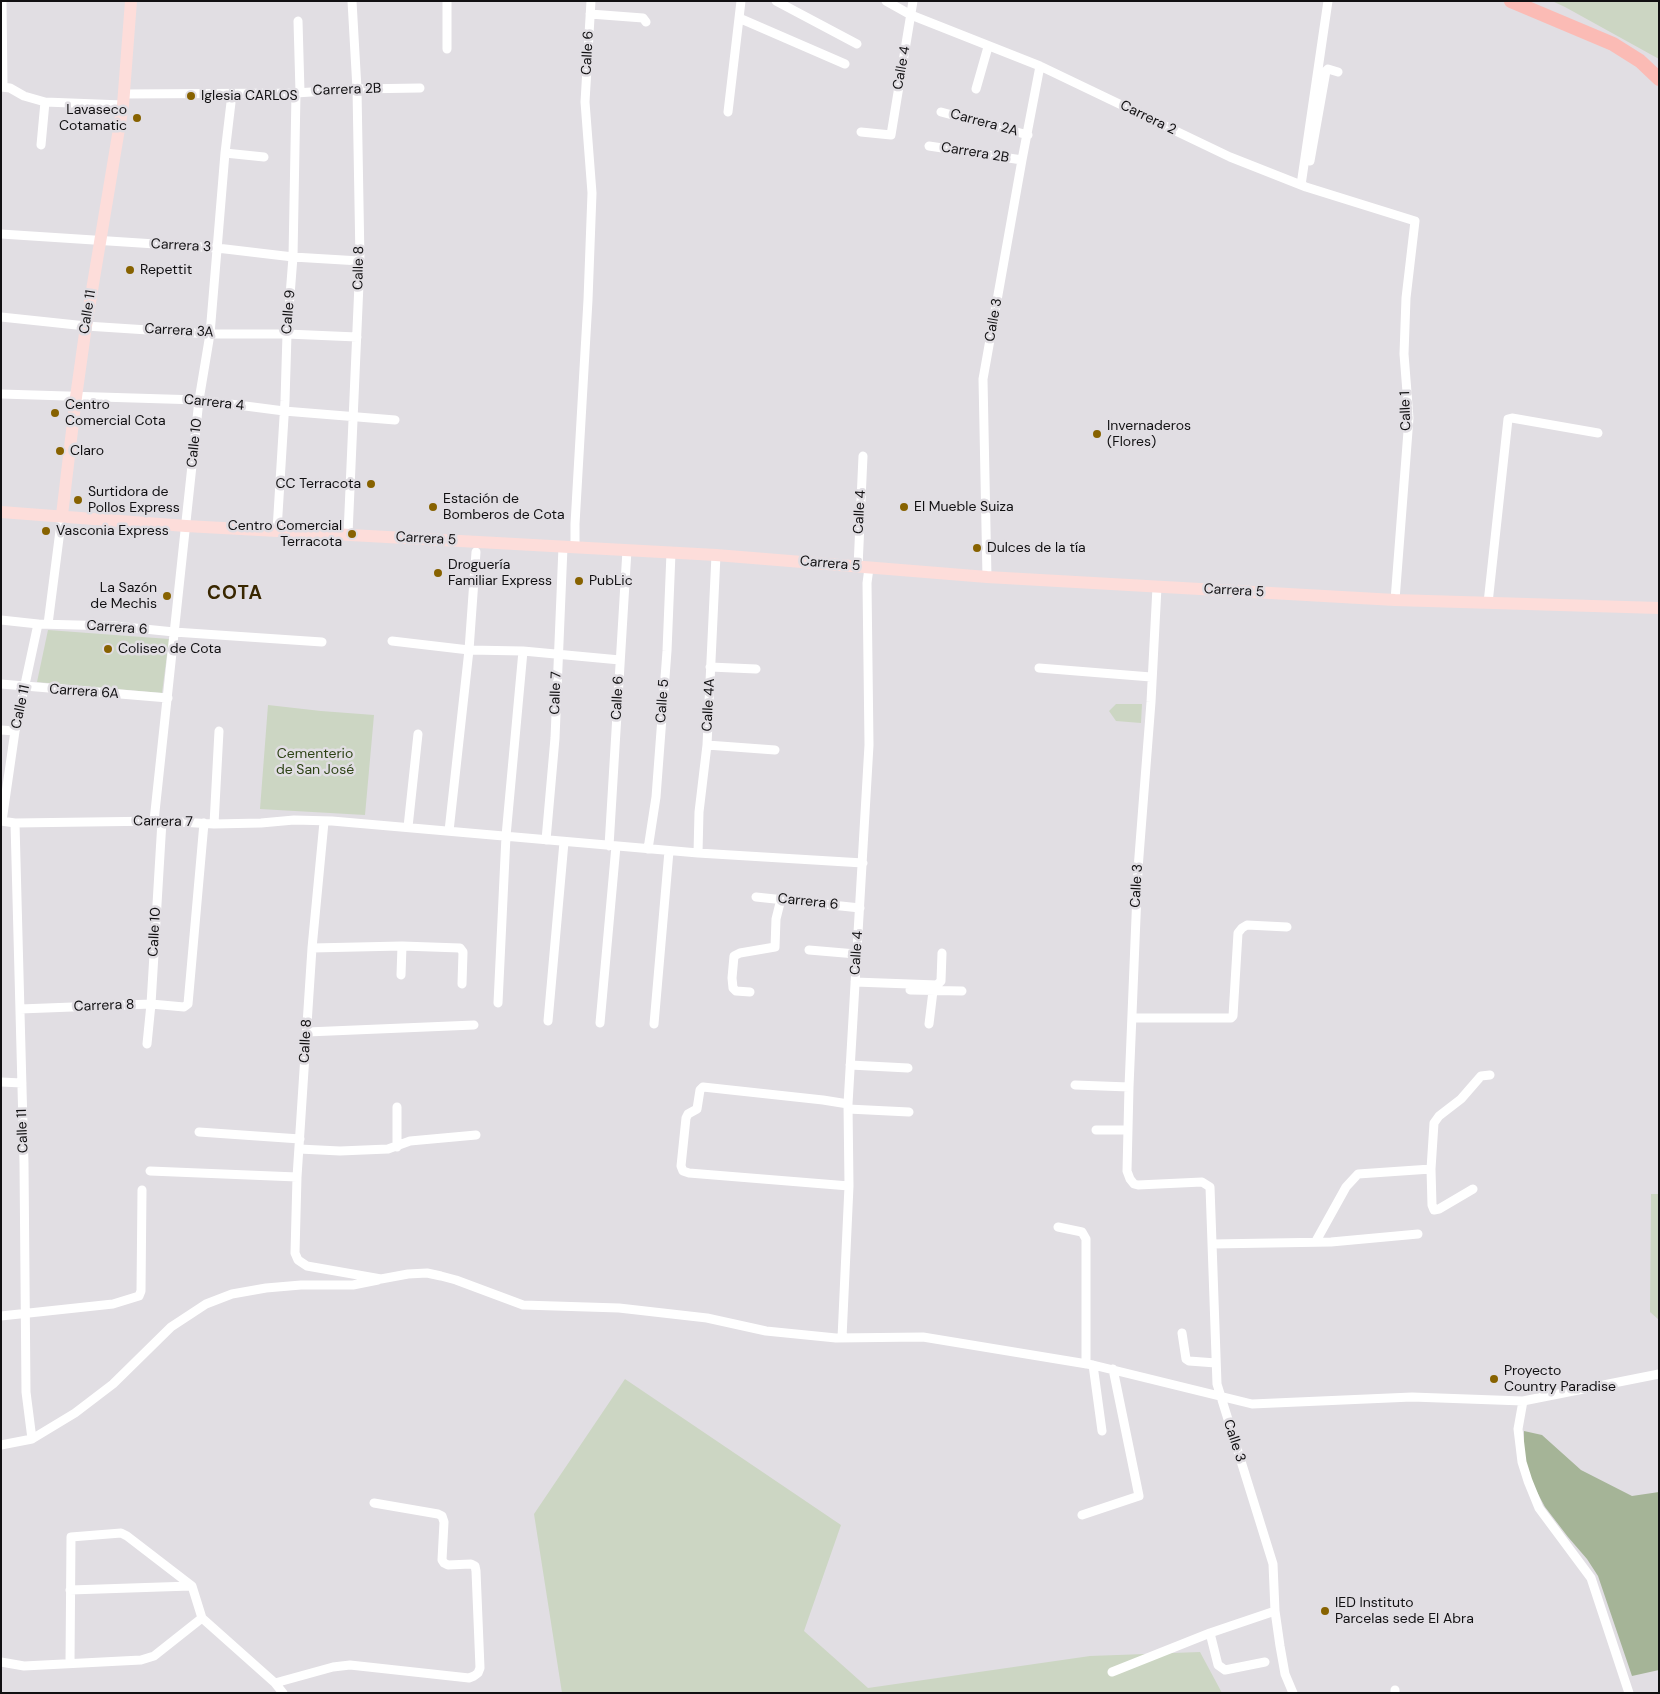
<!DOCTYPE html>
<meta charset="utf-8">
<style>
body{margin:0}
#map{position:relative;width:1660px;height:1694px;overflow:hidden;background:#e1dee3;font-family:"DM Sans",sans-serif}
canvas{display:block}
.frame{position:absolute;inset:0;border:2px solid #111012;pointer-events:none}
</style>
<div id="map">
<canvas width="1660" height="1694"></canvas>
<div class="frame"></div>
</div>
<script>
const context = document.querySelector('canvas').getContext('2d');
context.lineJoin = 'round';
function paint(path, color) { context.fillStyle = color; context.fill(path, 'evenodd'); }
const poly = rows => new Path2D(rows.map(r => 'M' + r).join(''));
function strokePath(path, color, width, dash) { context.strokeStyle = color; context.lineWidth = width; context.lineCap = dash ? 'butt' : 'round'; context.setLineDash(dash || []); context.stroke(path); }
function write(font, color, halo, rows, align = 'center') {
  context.font = font + ' "DM Sans",sans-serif'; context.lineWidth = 5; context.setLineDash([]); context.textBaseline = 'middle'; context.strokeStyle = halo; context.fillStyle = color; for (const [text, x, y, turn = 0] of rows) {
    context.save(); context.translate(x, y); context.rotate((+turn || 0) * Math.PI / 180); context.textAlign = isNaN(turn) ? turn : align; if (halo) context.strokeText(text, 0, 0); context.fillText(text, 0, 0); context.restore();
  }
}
const green = poly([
 [1552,1,1659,1,1659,59,1565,7],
 [48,630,169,639,162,693,37,682],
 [1116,704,1142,704,1141,723,1116,721,1109,711],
 [268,705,321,711,374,715,365,815,260,809],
 [1651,1194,1659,1194,1659,1320,1650,1312],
 [625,1379,841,1525,804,1631,868,1688,1090,1656,1200,1652,1222,1693,562,1693,534,1514]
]);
const forest = poly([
 [1524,1431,1542,1435,1581,1470,1632,1496,1659,1492,1659,1670,1632,1676,1598,1576,1587,1559,1568,1537,1545,1507,1531,1481,1524,1462]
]);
const street = poly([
 [2,1,3,86],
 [447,1,447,49],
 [776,1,857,44],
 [886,1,911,15,1040,66,1230,157,1306,187,1415,221,1406,298,1404,354,1409,418,1395,600],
 [590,14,643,18,646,22],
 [739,18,845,64],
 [298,21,300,92],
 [1,87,10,88,24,96,45,102,123,105],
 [976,89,988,47],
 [124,94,296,93,357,89,420,88],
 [728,112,741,1],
 [941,112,1028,135],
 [861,132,891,135,913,1],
 [41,145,45,102],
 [929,146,1022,160],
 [225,153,264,157],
 [1310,161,1326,71,1328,69,1338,72],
 [1301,185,1328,1],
 [1,234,217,248,293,257,360,261],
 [1,317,86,326,210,334,287,334,357,337],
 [1,394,199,400,284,411,395,420],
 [277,530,285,401,287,334,293,257,296,93],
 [348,534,360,261,357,89,352,1],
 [575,547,575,524,588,300,592,193,585,102,591,1],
 [858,567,863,456],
 [987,577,983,379,1022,160,1040,66],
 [1157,587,1151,702,1138,869,1129,1087,1127,1171,1130,1179,1134,1184,1138,1185,1202,1182,1210,1187,1217,1384,1273,1564,1275,1611,1280,1646,1285,1674,1293,1693],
 [1488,603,1508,419,1512,418,1598,433],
 [1,620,38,624,115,626,174,632,322,642],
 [48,624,62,515],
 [392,641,469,650,523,651,620,660],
 [710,667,756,669],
 [1039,668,1151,677],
 [1,684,168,698],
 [1,730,15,731],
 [707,745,775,750],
 [1,821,15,823,162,821,214,824,261,823,294,820,332,821,698,853,863,863],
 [2,821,15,731,38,624],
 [154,821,199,400,210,334,225,153,232,94],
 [324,822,312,948,297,1177,295,1253,298,1260,307,1266,381,1279,408,1274,427,1273,441,1276,456,1280,523,1305,619,1308,707,1318,766,1331,836,1338,923,1337,1093,1365,1252,1404,1412,1397,1523,1401,1659,1374],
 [15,823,24,1163,26,1392,32,1439],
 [214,824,219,731],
 [408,827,418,734],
 [449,831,469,650,476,552],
 [546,840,555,738,563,547],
 [609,846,627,550],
 [648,849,656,797,667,651,671,553],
 [698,853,699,812,707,745,716,555],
 [756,897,860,908],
 [312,948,402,946,460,948,463,952,462,984],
 [809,950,856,954],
 [401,975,402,946],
 [855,982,937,985,941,981,942,953],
 [910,990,962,991],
 [750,992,736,991,733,988,732,978,734,956,740,953,775,947,776,919,781,899],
 [498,1003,506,836,523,651],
 [20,1009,151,1004,184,1007,188,1004,204,823],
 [1132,1018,1231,1018,1233,1016,1238,933,1242,928,1247,925,1287,927],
 [548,1021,564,842],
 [600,1023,616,846],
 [654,1024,669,851],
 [929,1024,933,991],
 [307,1032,474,1025],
 [147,1044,151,1004,162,821],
 [850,1065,908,1068],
 [1,1082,22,1083],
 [1075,1085,1129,1087],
 [848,1104,823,1100,703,1087,700,1090,697,1109,688,1114,686,1118,681,1166,683,1171,689,1173,849,1186],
 [397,1107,397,1147],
 [848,1109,909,1112],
 [1096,1130,1128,1130],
 [199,1132,300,1139],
 [299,1149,340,1151,388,1149,410,1141,476,1135],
 [150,1171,297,1177],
 [1473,1189,1439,1209,1434,1210,1432,1205,1431,1169,1434,1123,1439,1116,1461,1099,1481,1076,1490,1075],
 [1058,1227,1082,1232,1086,1239,1086,1364],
 [1316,1241,1346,1187,1358,1174,1431,1169],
 [1212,1244,1331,1242,1418,1234],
 [1,1316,113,1304,139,1296,141,1291,142,1190],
 [1182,1333,1186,1359,1189,1361,1216,1363],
 [842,1338,849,1186,848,1104,869,745,867,583,869,568],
 [1093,1365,1102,1431],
 [1523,1401,1518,1429,1522,1462,1528,1481,1539,1508,1591,1578,1629,1693],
 [1,1445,32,1439,75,1413,113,1384,171,1327,206,1304,232,1294,266,1288,301,1285,353,1285,378,1280],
 [1082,1515,1139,1496,1113,1369],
 [70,1590,191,1586],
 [1210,1633,1218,1665,1225,1670,1265,1662],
 [1,1662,24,1666,141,1660,154,1656,202,1618],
 [70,1663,71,1537,121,1533,127,1536,192,1586,202,1618,275,1683,283,1693],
 [1112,1672,1210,1633,1275,1611],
 [275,1683,333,1667,350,1665,469,1678,474,1676,478,1673,480,1668,476,1571,475,1566,471,1564,448,1565,444,1563,442,1560,444,1522,442,1516,438,1514,374,1503],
 [1395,1693,1395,1690]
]);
const secondary = poly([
 [1,512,186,526,716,555,987,577,1395,600,1659,608],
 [62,515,76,397,86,326,123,105,131,1]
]);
const primary = poly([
 [1511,1,1613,44,1640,61,1659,79]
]);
const markers = [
 [191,96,5,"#876200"],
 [137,118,5,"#876200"],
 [130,270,5,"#876200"],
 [55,413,5,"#876200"],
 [1097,434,5,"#876200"],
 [60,451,5,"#876200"],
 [371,484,5,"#876200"],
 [78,500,5,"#876200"],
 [433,507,5,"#876200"],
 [904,507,5,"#876200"],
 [46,531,5,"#876200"],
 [352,534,5,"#876200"],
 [977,548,5,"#876200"],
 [438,573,5,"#876200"],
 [579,581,5,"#876200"],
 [167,596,5,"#876200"],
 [108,649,5,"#876200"],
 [1494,1379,5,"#876200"],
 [1325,1611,5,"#876200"]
];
const streetNames = [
 ["Calle 6",588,53,-87],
 ["Calle 4",902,68,-80],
 ["Carrera 2B",347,90,-2],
 ["Carrera 2",1148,118,26],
 ["Carrera 2A",984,123,15],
 ["Carrera 2B",975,153,9],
 ["Carrera 3",181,246,3],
 ["Calle 8",359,268,-89],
 ["Calle 11",88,312,-81],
 ["Calle 9",289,312,-85],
 ["Calle 3",994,320,-80],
 ["Carrera 3A",179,331,3],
 ["Carrera 4",214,403,6],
 ["Calle 1",1406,411,-92],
 ["Calle 10",195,443,-84],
 ["Calle 4",860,512,-87],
 ["Carrera 5",426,539,3],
 ["Carrera 5",830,564,5],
 ["Carrera 5",1234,591,3],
 ["Carrera 6",117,628,4],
 ["Carrera 6A",84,692,4],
 ["Calle 7",556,693,-88],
 ["Calle 6",618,698,-87],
 ["Calle 5",663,701,-86],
 ["Calle 4A",709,705,-87],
 ["Calle 11",21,707,-78],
 ["Carrera 7",163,822,1],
 ["Calle 3",1137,886,-87],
 ["Carrera 6",808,902,6],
 ["Calle 10",155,932,-87],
 ["Calle 4",857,953,-86],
 ["Carrera 8",104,1006,-2],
 ["Calle 8",306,1041,-87],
 ["Calle 11",23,1131,-92],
 ["Calle 3",1234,1441,72]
];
const poiNames = [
 ["Iglesia CARLOS",201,96],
 ["Lavaseco",127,110,"right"],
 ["Cotamatic",127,126,"right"],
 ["Repettit",140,270],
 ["Centro",65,405],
 ["Comercial Cota",65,421],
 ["Invernaderos",1107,426],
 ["(Flores)",1107,442],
 ["Claro",70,451],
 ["CC Terracota",361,484,"right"],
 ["Surtidora de",88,492],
 ["Pollos Express",88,508],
 ["Estación de",443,499],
 ["Bomberos de Cota",443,515],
 ["El Mueble Suiza",914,507],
 ["Centro Comercial",342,526,"right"],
 ["Terracota",342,542,"right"],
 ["Vasconia Express",56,531],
 ["Dulces de la tía",987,548],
 ["Droguería",448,565],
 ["Familiar Express",448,581],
 ["PubLic",589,581],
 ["La Sazón",157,588,"right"],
 ["de Mechis",157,604,"right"],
 ["Coliseo de Cota",118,649],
 ["Proyecto",1504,1371],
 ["Country Paradise",1504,1387],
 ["IED Instituto",1335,1603],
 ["Parcelas sede El Abra",1335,1619]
];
const parkNames = [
 ["Cementerio",315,754],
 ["de San José",315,770]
];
const districtNames = [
 ["COTA",235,594]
];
paint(green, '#ccd6c3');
paint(forest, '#a5b497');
strokePath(street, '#fff', 9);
strokePath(secondary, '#fdddda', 12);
strokePath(primary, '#fbbbb5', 14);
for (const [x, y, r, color] of markers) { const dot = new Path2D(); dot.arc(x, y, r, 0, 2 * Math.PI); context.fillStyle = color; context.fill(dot); strokePath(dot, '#e1dee3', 2); }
write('14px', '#111012', '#e1dee3', streetNames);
write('14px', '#111012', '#e1dee3', poiNames, 'left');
write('14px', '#2e4316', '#e1dee3', parkNames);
context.letterSpacing = '1px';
write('bold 19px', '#392700', '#e1dee3', districtNames);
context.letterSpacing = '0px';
</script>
